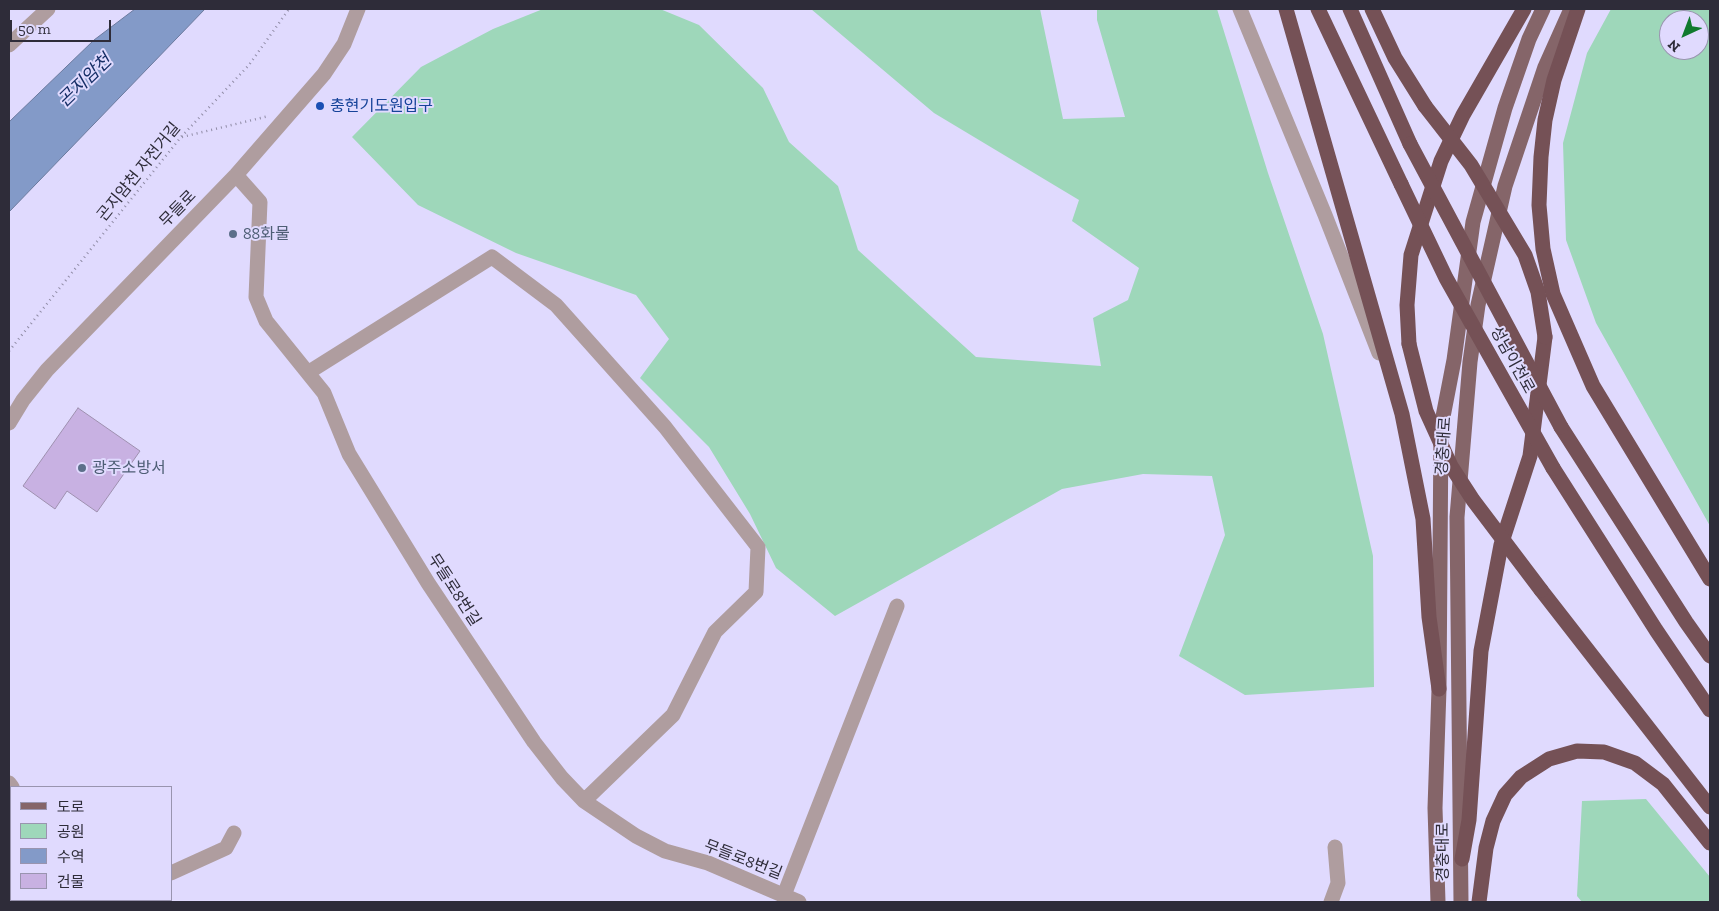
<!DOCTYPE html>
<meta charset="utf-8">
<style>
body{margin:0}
#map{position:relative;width:1719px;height:911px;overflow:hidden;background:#e0dafe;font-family:"Zilla Slab","Noto Sans KR",serif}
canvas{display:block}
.frame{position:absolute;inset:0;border:10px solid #2e2c39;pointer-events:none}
.legend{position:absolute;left:10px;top:786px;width:162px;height:115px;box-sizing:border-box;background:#e0dafe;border:1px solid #9994af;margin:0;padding:6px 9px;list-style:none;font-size:15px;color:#2e2c39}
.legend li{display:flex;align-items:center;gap:10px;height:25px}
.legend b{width:25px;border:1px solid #9994af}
.north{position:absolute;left:1659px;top:10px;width:50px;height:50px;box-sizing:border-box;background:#e0dafe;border:1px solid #9994af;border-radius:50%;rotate:223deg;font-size:14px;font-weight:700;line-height:20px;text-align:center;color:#2e2c39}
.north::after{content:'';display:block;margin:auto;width:18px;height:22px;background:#107a2e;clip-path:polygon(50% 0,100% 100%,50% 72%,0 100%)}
.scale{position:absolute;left:10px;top:20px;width:101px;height:22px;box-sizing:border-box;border:2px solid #2e2c39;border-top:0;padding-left:6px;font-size:15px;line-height:18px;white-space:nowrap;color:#2e2c39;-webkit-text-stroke:4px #e0dafe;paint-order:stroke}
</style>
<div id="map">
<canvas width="1719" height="911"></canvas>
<div class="frame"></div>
<ul class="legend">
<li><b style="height:6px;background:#856569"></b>도로</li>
<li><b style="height:14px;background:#9ed7ba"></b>공원</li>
<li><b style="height:14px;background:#839ac8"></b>수역</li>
<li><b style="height:14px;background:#c8b1e2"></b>건물</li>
</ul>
<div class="north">N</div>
<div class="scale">50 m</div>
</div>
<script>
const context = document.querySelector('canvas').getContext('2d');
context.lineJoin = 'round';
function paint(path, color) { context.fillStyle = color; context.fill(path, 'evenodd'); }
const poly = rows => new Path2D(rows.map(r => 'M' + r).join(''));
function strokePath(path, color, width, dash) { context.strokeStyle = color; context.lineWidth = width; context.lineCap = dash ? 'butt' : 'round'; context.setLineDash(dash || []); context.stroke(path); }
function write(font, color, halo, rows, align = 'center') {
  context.font = font + ' "Zilla Slab","Noto Sans KR",serif'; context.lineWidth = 4; context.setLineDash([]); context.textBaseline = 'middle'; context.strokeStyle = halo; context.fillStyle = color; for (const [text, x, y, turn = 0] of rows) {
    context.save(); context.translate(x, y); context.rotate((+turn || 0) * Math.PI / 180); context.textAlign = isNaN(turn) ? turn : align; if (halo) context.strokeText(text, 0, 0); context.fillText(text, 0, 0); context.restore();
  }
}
const green = poly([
 [543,9,660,9,699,25,763,88,789,142,838,186,858,250,976,357,1101,366,1093,318,1128,300,1139,268,1072,221,1079,200,934,113,811,9,1040,9,1063,119,1125,117,1097,20,1097,9,1217,9,1268,173,1323,334,1373,556,1374,687,1245,695,1179,656,1225,535,1212,476,1143,474,1062,489,835,616,776,568,750,514,709,447,640,378,669,339,636,295,516,253,418,205,352,137,421,67,493,29],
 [1611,9,1710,9,1710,526,1596,323,1566,240,1563,143,1587,53],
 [1669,20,1699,20,1699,50,1669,50],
 [1646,799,1710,877,1710,902,1582,902,1577,896,1582,801]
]);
const water = poly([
 [135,9,205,9,9,212,9,122,94,40,135,9]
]);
const building = poly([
 [78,408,140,451,97,512,67,491,55,509,23,486,78,408]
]);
const path = poly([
 [182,137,269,116],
 [9,351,181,137,249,65,289,9],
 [9,852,11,856],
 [43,900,44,902]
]);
const minor = poly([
 [1240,9,1325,215,1379,353],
 [9,45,48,9],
 [236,175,260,202,256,297,266,321,324,393,349,454,428,583,534,742,562,778,584,801,636,836,665,851,708,863,799,902],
 [309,372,492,257,556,305,665,427,758,547,756,592,715,632,673,715,584,801],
 [9,423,23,400,47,370,236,175,324,74,344,44,358,9],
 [9,783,12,787],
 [171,873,226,848,234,833],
 [784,895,897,606],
 [90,900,92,902],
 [107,902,113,900],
 [1331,902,1338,883,1335,847]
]);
const major = poly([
 [1438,902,1435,808,1439,689,1441,427,1454,360,1473,222,1505,108,1529,39,1543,9],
 [1461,902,1457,517,1470,362,1478,305,1505,186,1545,67,1571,9]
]);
const highway = poly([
 [1286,9,1402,414,1423,519,1429,617,1439,689],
 [1318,9,1401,184],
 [1350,9,1410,144],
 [1372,9,1395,58,1425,106],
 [1578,9,1554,80,1545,120,1541,157,1539,205,1543,249,1553,294,1593,386,1710,579],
 [1409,344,1407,305,1411,255,1441,161,1463,115,1524,9],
 [1561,427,1686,622,1710,656],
 [1553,468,1656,630,1710,710],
 [1541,590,1710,807],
 [1462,859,1469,820,1481,651,1501,545,1530,456,1545,337],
 [1479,902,1486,848,1493,821,1505,795,1521,777,1549,759,1577,751,1604,752,1635,763,1663,784,1710,843]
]);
const highwayBridge = poly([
 [1425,106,1471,165,1525,255,1538,292,1545,337],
 [1410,144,1561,427],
 [1401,184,1446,278,1553,468],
 [1409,344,1426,411,1451,466,1473,500,1541,590]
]);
const markers = [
 [320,106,5,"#1a4fb4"],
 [233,234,5,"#5c6f8a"],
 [82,468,5,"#5c6f8a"]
];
const transitNames = [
 ["충현기도원입구",330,106]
];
const streetNames = [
 ["곤지암천 자전거길",139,172,-51],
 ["무들로",178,209,-46],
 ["성남이천로",1512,360,61],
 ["경충대로",1444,446,-86],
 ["무들로8번길",454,590,57],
 ["경충대로",1443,852,-90],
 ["무들로8번길",743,860,21]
];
const serviceNames = [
 ["88화물",243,234],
 ["광주소방서",92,468]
];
const waterNames = [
 ["곤지암천",85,81,-44]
];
paint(green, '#9ed7ba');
paint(water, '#839ac8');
strokePath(water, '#6a799d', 1);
paint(building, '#c8b1e2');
strokePath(building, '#9e90af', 1);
strokePath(path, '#908ca6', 2.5, [1, 4]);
strokePath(minor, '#af9d9f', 15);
strokePath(major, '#856569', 15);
strokePath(highway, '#755156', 15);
strokePath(highwayBridge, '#755156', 15);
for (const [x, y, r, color] of markers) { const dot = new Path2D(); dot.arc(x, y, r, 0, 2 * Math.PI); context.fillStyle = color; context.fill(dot); strokePath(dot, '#e0dafe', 2); }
write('16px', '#164399', '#e0dafe', transitNames, 'left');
write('16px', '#2e2c39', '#e0dafe', streetNames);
write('16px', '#4e5e75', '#e0dafe', serviceNames, 'left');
write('italic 18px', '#162e66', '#e0dafe', waterNames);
</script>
